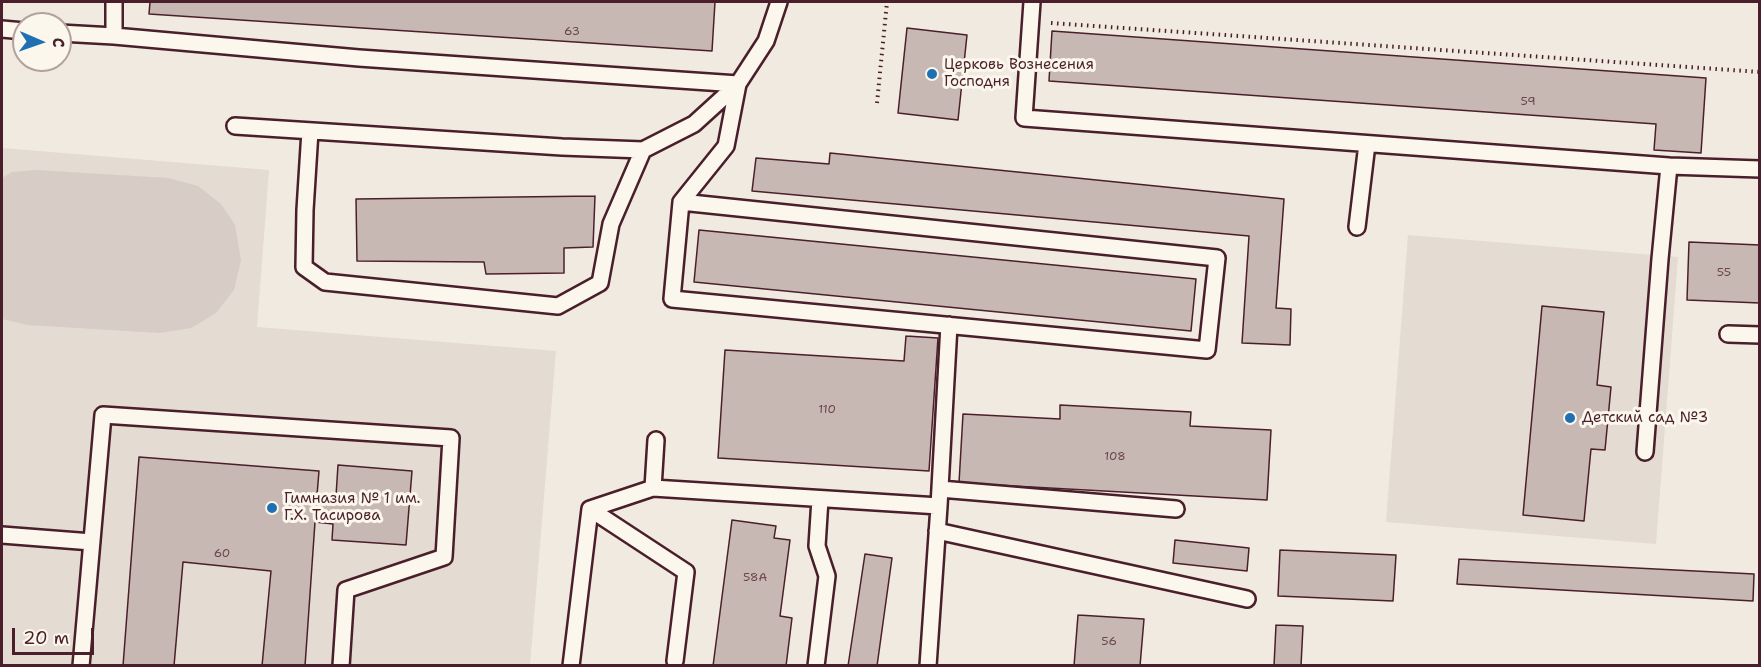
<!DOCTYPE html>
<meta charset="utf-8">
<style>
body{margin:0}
#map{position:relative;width:1761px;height:667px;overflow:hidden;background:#f0eae0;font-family:"Shantell Sans",sans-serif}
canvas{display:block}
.frame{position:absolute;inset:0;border:3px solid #4a1f2b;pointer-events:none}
.north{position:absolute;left:12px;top:12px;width:60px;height:60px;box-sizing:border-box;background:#fbf7ec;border:2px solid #b4a19f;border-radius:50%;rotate:92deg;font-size:16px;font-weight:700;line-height:24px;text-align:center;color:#4a1f2b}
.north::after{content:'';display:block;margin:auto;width:21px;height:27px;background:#1f6fb2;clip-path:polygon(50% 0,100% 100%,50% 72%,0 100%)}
.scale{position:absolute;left:12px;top:628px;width:82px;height:27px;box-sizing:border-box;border:3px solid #4a1f2b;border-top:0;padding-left:8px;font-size:18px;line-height:21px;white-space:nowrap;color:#4a1f2b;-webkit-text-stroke:4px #fbf7ec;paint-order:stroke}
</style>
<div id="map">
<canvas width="1761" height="667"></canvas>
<div class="frame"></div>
<div class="north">С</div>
<div class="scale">20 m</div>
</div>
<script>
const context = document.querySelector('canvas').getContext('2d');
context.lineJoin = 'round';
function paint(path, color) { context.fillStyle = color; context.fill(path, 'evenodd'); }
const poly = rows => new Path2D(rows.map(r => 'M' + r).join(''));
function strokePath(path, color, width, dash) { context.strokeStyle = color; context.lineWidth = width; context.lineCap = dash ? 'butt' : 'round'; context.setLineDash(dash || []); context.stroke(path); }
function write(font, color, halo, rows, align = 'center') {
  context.font = font + ' "Shantell Sans",sans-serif'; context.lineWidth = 6; context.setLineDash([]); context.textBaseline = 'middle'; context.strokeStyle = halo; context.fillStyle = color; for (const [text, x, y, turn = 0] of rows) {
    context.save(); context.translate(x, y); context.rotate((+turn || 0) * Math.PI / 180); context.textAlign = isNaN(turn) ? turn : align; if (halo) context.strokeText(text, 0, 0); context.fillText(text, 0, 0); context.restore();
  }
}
const built = poly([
 [2,148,269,170,257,327,556,351,530,665,2,665],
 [1408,235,1678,257,1656,544,1386,522]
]);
const green = poly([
 [36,170,168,178,198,186,221,204,235,225,241,260,234,290,216,313,191,328,160,333,28,325,2,319,2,178,12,172]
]);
const building = poly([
 [150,2,715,2,712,51,149,14,150,2],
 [907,28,967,35,958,120,898,113,907,28],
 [1052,31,1706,78,1701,153,1654,150,1656,124,1049,81,1052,31],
 [830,153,1284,199,1276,308,1291,309,1290,345,1242,343,1249,236,752,191,756,158,829,164,830,153],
 [595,196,593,247,564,248,564,273,486,274,484,262,357,261,356,199,595,196],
 [699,230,1196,279,1191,331,694,282,699,230],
 [1689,242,1760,245,1760,303,1687,300,1689,242],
 [1542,306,1604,312,1597,385,1611,387,1605,450,1591,449,1584,521,1523,515,1542,306],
 [906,336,938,338,929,471,718,458,725,350,904,361,906,336],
 [1060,405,1191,412,1190,426,1271,430,1267,500,959,483,963,414,1060,419,1060,405],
 [139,457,319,471,317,495,336,496,338,465,412,471,406,545,332,540,333,524,315,522,305,666,262,666,271,571,183,562,174,666,123,666,139,457],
 [732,520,776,526,774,538,790,540,780,616,792,618,786,666,713,666,732,520],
 [1175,540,1249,548,1247,571,1173,563,1175,540],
 [1280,550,1396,555,1393,601,1278,596,1280,550],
 [865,554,892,558,877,666,848,666,865,554],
 [1459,559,1754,574,1753,601,1457,584,1459,559],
 [1078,615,1144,619,1140,666,1074,666,1078,615],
 [1276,625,1303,626,1301,666,1274,666,1276,625]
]);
const path = poly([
 [1051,23,1760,72],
 [877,103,887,2]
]);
const service = poly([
 [1032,2,1024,118,1669,166],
 [2,29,24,31],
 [60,33,114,36,114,2],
 [114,36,359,58,738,84,766,41,779,2],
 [235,126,562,147,643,150],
 [310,131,305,210,304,267,325,282,558,306,600,283,611,224,643,150,694,124,738,84,726,146,681,202],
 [681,202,1217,258,1207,350,672,299,681,202],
 [1357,227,1367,144],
 [1728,334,1760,335],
 [1645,452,1660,259,1669,166,1760,169],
 [653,488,656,440],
 [940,489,1176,509],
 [590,509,686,572,675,661],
 [937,531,1247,599],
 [2,535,92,542],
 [81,666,103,415,451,438,444,557,346,590,341,666],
 [571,666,590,509,653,488,939,506,949,325],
 [816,666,827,576,817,546,820,499],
 [928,666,939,506]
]);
const markers = [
 [932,74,6,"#1f6fb2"],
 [1570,418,6,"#1f6fb2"],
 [272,508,6,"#1f6fb2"]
];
const numberNames = [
 ["63",572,32],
 ["59",1528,102],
 ["55",1724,273],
 ["110",827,410],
 ["108",1115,457],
 ["60",222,554],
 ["58А",755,578],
 ["56",1109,642]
];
const poiNames = [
 ["Церковь Вознесения",944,65],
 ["Господня",944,82],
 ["Детский сад №3",1582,418],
 ["Гимназия № 1 им.",284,499],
 ["Г.Х. Тасирова",284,516]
];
paint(built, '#e4dbd2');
paint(green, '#d8ccc6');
paint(building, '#c8b8b3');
strokePath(building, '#4a1f2b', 1.5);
strokePath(service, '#4a1f2b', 20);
strokePath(path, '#4a1f2b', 4, [1.5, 4.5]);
strokePath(service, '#fbf7ec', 15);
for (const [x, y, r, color] of markers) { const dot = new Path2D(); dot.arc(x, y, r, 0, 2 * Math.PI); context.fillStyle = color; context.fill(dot); strokePath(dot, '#fbf7ec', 2); }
write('12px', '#6a454d', null, numberNames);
write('15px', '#4a1f2b', '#fbf7ec', poiNames, 'left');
</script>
